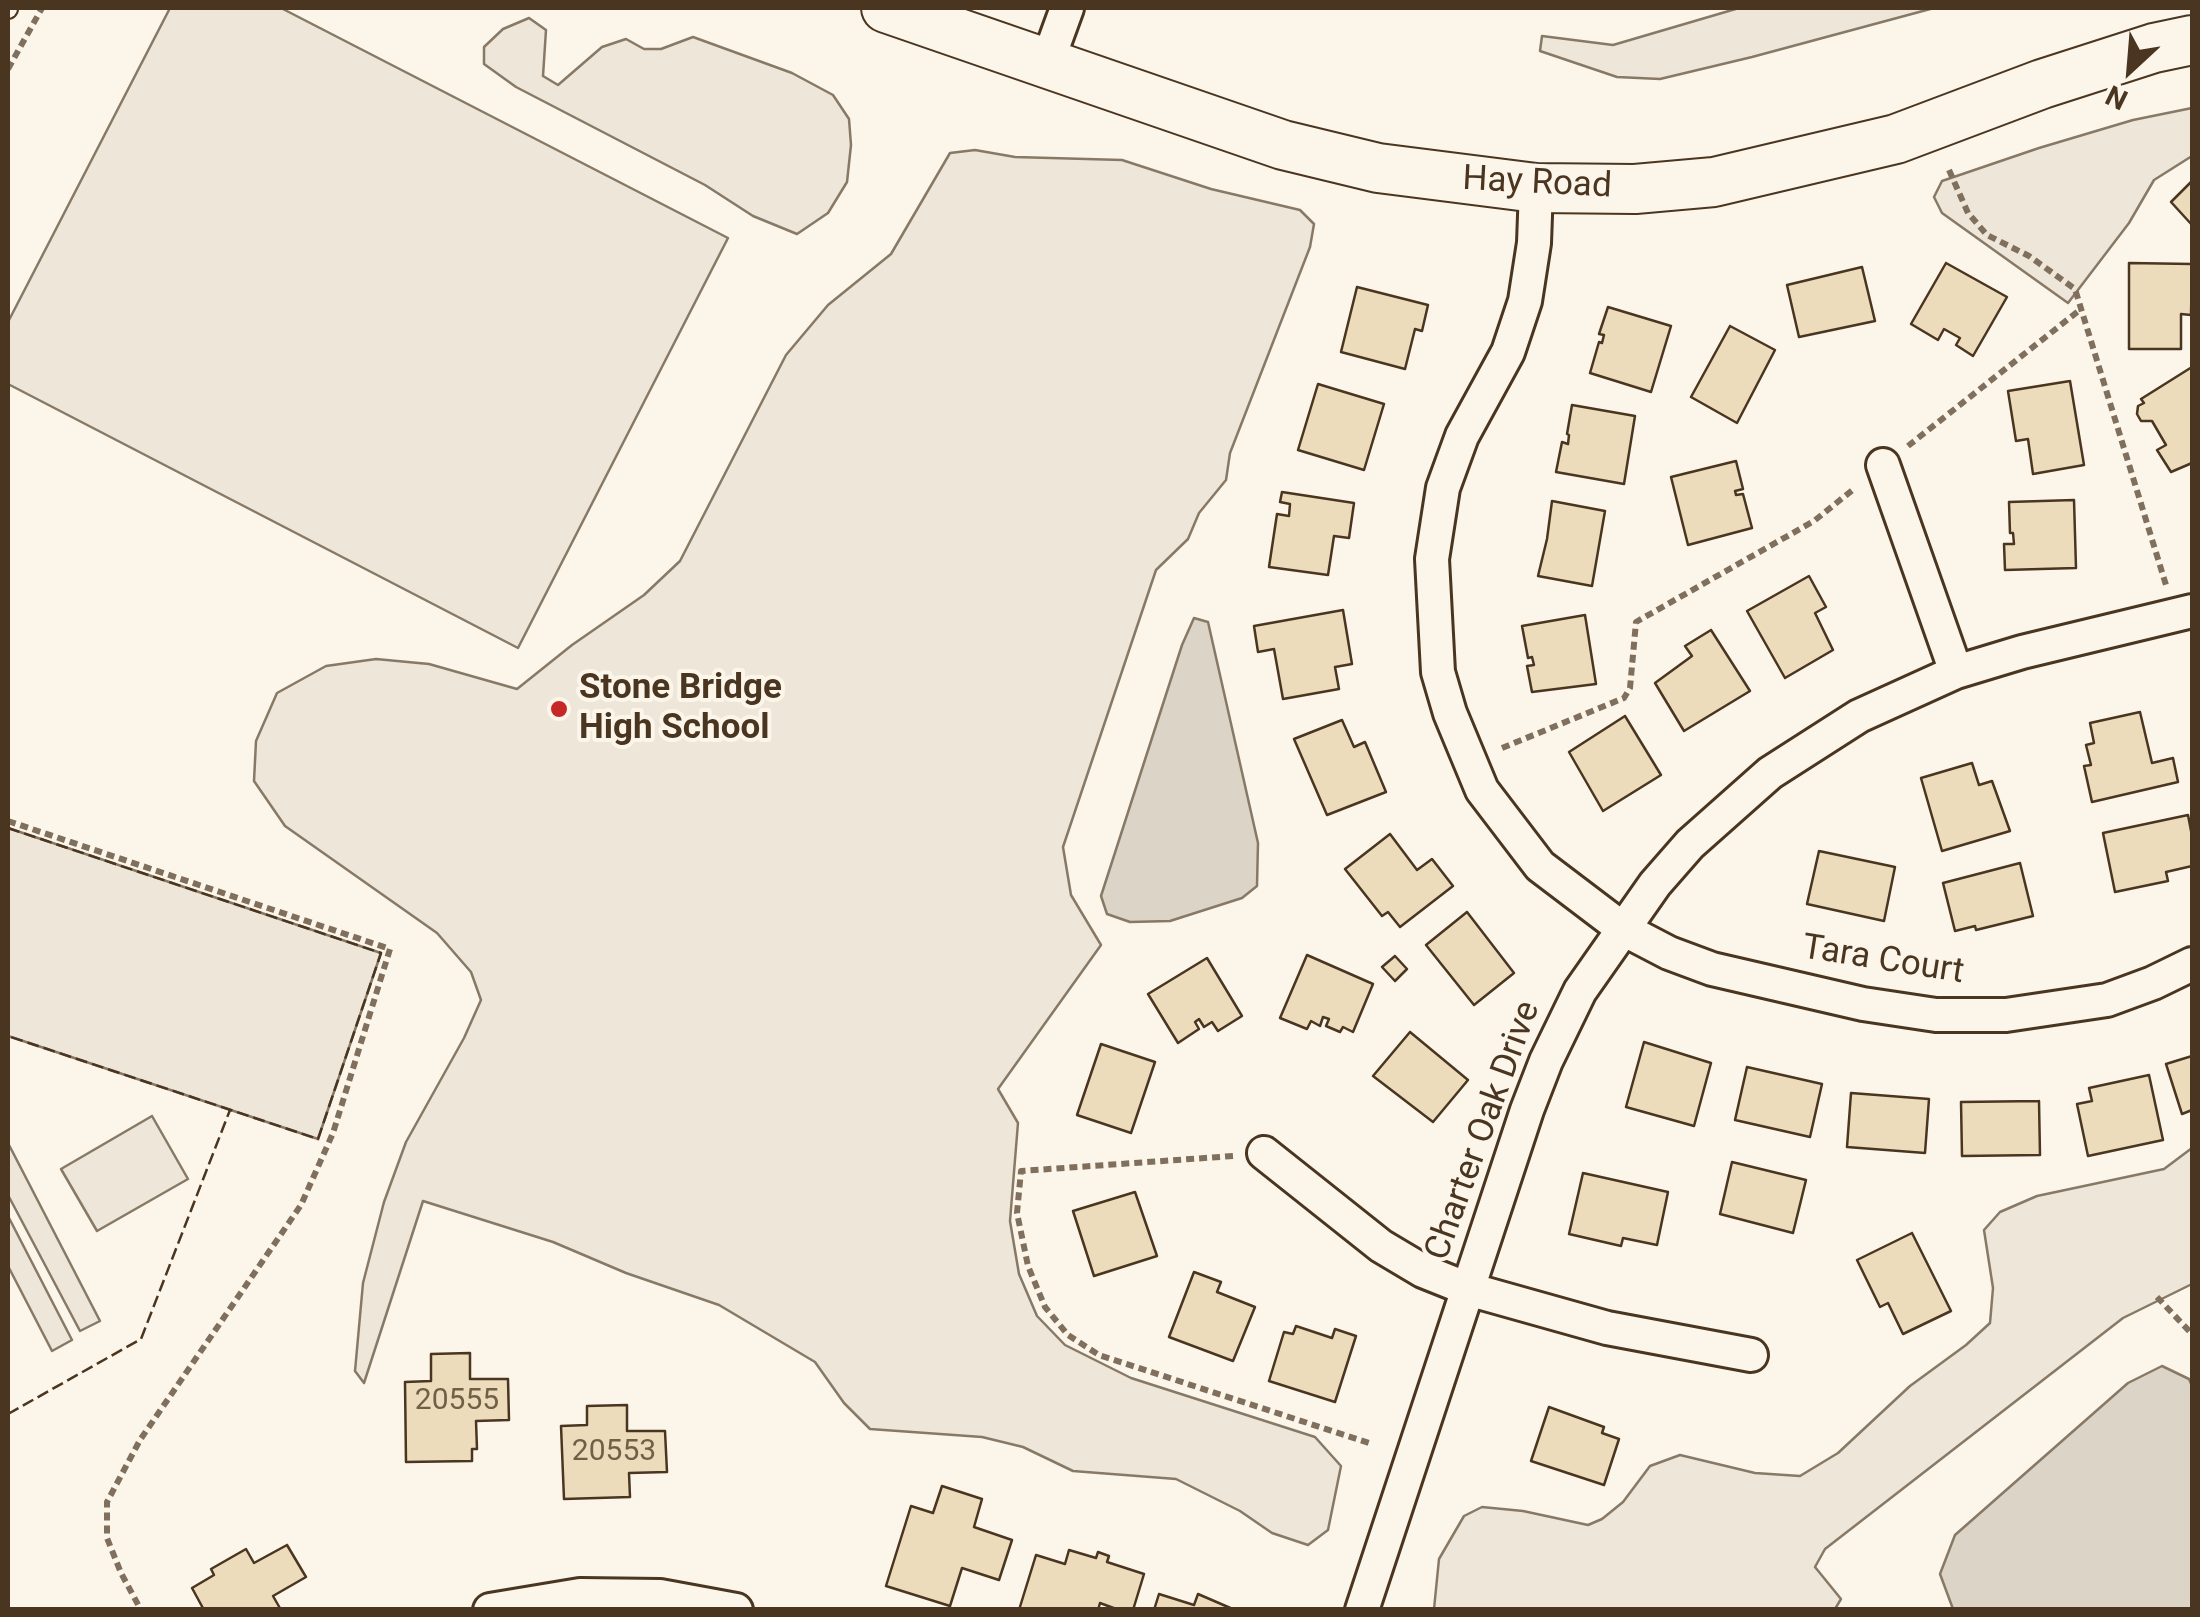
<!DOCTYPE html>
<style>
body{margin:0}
#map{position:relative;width:2200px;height:1617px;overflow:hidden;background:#fbf6e9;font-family:Roboto,sans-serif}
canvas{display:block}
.frame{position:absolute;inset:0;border:10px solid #4a3520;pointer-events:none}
.north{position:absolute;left:2080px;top:20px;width:100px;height:100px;-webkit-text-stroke:8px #fbf6e9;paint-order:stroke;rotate:206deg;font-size:28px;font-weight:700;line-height:40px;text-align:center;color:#4a3520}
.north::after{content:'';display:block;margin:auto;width:35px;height:45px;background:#4a3520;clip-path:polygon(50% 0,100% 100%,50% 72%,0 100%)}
</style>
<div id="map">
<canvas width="2200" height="1617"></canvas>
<div class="frame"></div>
<div class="north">N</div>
</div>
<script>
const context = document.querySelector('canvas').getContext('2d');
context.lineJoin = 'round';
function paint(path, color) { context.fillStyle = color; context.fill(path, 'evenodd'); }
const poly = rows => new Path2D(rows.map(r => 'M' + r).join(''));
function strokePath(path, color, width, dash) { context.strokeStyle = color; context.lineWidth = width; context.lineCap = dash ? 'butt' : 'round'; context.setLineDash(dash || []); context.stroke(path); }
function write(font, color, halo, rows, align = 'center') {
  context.font = font + ' Roboto,sans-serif'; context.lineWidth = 8; context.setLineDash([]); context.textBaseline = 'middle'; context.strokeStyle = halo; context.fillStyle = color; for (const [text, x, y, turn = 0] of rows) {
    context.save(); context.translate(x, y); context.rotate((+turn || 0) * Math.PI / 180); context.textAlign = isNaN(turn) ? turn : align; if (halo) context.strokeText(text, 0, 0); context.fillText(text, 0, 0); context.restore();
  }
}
const green = poly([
 [170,8,281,8,728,238,518,648,8,384,8,322,170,8],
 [1739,8,1934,8,1752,57,1660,79,1617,77,1540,51,1542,36,1613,45,1739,8],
 [529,18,546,30,543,76,558,85,602,47,626,39,644,49,661,49,693,37,792,73,833,95,849,119,851,145,847,182,828,213,797,234,753,216,705,185,516,87,484,64,484,47,503,29,529,18],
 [2192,108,2192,156,2154,180,2129,223,2068,303,1942,213,1934,197,1942,181,2039,148,2133,120,2192,108],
 [975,150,1015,157,1122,160,1211,189,1300,210,1314,224,1310,247,1230,453,1226,480,1199,513,1188,539,1156,570,1063,847,1071,895,1101,945,998,1089,1018,1123,1010,1221,1019,1274,1037,1316,1065,1345,1131,1378,1315,1437,1341,1466,1328,1530,1308,1545,1272,1533,1240,1511,1176,1479,1073,1471,1023,1447,982,1437,870,1429,844,1403,815,1362,719,1305,626,1273,553,1242,423,1201,364,1383,355,1371,363,1283,384,1202,406,1142,464,1038,481,1000,471,972,437,933,285,826,254,781,256,741,277,693,326,666,376,659,429,664,517,689,572,645,644,595,680,561,786,355,828,305,891,254,950,153,975,150],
 [8,828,381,953,318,1139,8,1036,8,828],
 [152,1116,188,1179,97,1231,61,1169,152,1116],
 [8,1143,100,1321,80,1331,8,1195,8,1143],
 [2192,1148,2192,1284,2123,1318,1825,1549,1815,1567,1841,1599,1835,1609,1434,1609,1439,1559,1464,1516,1482,1507,1523,1511,1588,1525,1602,1519,1623,1502,1650,1466,1680,1455,1755,1473,1800,1476,1838,1453,1910,1386,1966,1345,1990,1323,1993,1288,1984,1230,2000,1212,2037,1196,2164,1169,2192,1148],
 [8,1216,72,1340,52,1351,8,1266,8,1216]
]);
const water = poly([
 [1194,618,1208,622,1258,843,1257,886,1242,898,1170,921,1130,922,1107,914,1101,896,1182,645,1194,618],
 [2162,1366,2189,1379,2192,1386,2192,1609,1953,1609,1940,1574,1955,1535,2128,1383,2162,1366]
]);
const building = poly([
 [2192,181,2192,225,2171,202,2192,181],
 [1946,263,2007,297,1973,356,1956,345,1960,338,1944,329,1938,340,1911,324,1946,263],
 [2129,263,2192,264,2191,315,2181,314,2181,349,2129,349,2129,263],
 [1862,267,1875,321,1799,337,1787,285,1862,267],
 [1357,287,1428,305,1422,331,1415,329,1405,369,1341,352,1357,287],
 [1608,307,1671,326,1651,392,1590,373,1599,342,1602,343,1604,335,1599,334,1608,307],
 [1730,326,1775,350,1737,423,1691,397,1730,326],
 [2192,367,2192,463,2171,472,2157,450,2166,445,2152,421,2141,421,2137,414,2138,406,2144,403,2141,399,2192,367],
 [2070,381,2084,465,2033,474,2028,439,2016,441,2008,391,2070,381],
 [1318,384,1384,404,1364,470,1298,450,1318,384],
 [1572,405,1635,416,1624,484,1556,472,1562,442,1568,444,1569,435,1567,434,1572,405],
 [1736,461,1743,489,1735,491,1736,495,1743,494,1752,528,1688,545,1671,477,1736,461],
 [1282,492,1354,503,1349,538,1334,536,1328,575,1269,567,1277,514,1289,516,1290,504,1280,502,1282,492],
 [2074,500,2076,568,2005,570,2004,544,2014,544,2013,533,2010,533,2009,502,2074,500],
 [1552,501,1605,511,1592,586,1538,576,1547,539,1552,501],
 [1809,576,1826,607,1815,613,1833,650,1785,678,1747,611,1809,576],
 [1343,610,1352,664,1335,667,1339,689,1283,699,1274,649,1258,652,1254,626,1343,610],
 [1585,615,1596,684,1532,692,1527,666,1534,665,1532,657,1528,658,1522,626,1585,615],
 [1711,630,1750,691,1684,731,1655,683,1692,656,1685,646,1711,630],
 [2140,712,2152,763,2173,758,2178,782,2092,802,2084,766,2091,765,2086,745,2094,743,2090,723,2140,712],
 [1625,716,1661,775,1603,811,1569,752,1625,716],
 [1342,720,1354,747,1365,742,1386,792,1327,815,1294,739,1342,720],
 [1972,763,1979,785,1992,781,2010,831,1942,851,1921,778,1972,763],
 [2188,815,2192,836,2192,866,2166,872,2168,881,2115,892,2103,833,2188,815],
 [1390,834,1417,870,1432,859,1453,886,1400,927,1388,912,1382,916,1345,869,1390,834],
 [1819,851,1895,867,1884,921,1807,904,1819,851],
 [2020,863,2033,916,1976,930,1975,926,1955,931,1943,883,2020,863],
 [1467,912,1514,973,1474,1005,1426,945,1467,912],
 [1307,955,1373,984,1353,1032,1343,1027,1340,1032,1326,1026,1329,1019,1323,1017,1320,1026,1311,1021,1307,1029,1280,1018,1307,955],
 [1395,956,1407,969,1395,981,1382,967,1395,956],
 [1207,958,1242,1016,1218,1031,1212,1022,1204,1027,1199,1019,1195,1022,1199,1029,1178,1043,1148,994,1207,958],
 [1410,1032,1468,1080,1433,1122,1373,1076,1410,1032],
 [1644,1042,1711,1063,1694,1126,1626,1107,1644,1042],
 [1101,1044,1155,1062,1131,1133,1077,1115,1101,1044],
 [2192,1056,2192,1110,2182,1114,2166,1064,2192,1056],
 [1747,1067,1822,1084,1810,1137,1735,1120,1747,1067],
 [2149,1075,2163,1140,2088,1156,2077,1104,2092,1101,2089,1088,2149,1075],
 [1851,1093,1929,1099,1925,1153,1847,1147,1851,1093],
 [2039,1101,2040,1155,1962,1156,1961,1102,2039,1101],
 [1732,1162,1806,1180,1793,1233,1720,1214,1732,1162],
 [1583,1173,1668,1192,1657,1245,1623,1238,1621,1246,1569,1234,1583,1173],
 [1135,1192,1157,1256,1094,1276,1073,1211,1135,1192],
 [1912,1233,1951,1311,1903,1334,1888,1303,1880,1307,1857,1260,1912,1233],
 [1194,1272,1221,1282,1217,1292,1255,1307,1233,1361,1169,1337,1194,1272],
 [1296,1326,1332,1338,1335,1329,1356,1336,1335,1402,1269,1381,1284,1332,1293,1334,1296,1326],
 [470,1353,470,1379,508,1379,509,1420,476,1421,477,1449,472,1449,472,1461,406,1462,405,1382,431,1381,431,1354,470,1353],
 [627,1405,627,1431,665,1431,667,1472,629,1473,630,1497,564,1499,561,1426,587,1425,587,1406,627,1405],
 [1549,1407,1604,1427,1602,1433,1619,1439,1604,1485,1531,1461,1549,1407],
 [942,1486,982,1499,974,1527,1012,1540,999,1580,962,1568,950,1606,886,1586,911,1506,933,1513,942,1486],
 [287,1545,306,1577,273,1596,281,1610,204,1610,192,1588,214,1575,211,1569,246,1549,254,1563,287,1545],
 [1069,1550,1096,1558,1098,1552,1109,1556,1107,1562,1144,1574,1133,1610,1119,1610,1100,1603,1098,1610,1019,1610,1036,1555,1065,1564,1069,1550],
 [1159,1594,1194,1605,1198,1594,1235,1610,1154,1610,1159,1594]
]);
const path = poly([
 [8,69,42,8],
 [1949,170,1968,213,1987,235,2029,256,2075,289,2166,585],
 [1908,446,2081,309],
 [1502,748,1624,698,1630,688,1636,622,1814,521,1855,488],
 [8,821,390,949,333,1133,301,1205,140,1440,107,1502,107,1538,121,1573,141,1610],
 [1233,1156,1021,1171,1017,1213,1028,1266,1045,1307,1068,1335,1099,1355,1372,1444],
 [2157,1297,2192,1334]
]);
const lane = poly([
 [8,9,8,8]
]);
const street = poly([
 [1047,63,1067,8],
 [1536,188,1534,243,1525,301,1508,352,1462,436,1443,488,1432,559,1438,672,1450,713,1482,790,1540,866,1623,929,1669,953,1712,969,1863,1004,1936,1015,2006,1015,2107,1000,2153,983,2192,964],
 [1883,465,1956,672],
 [1264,1153,1381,1246,1423,1271,1468,1289,1607,1328,1751,1355],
 [490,1610,580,1595,660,1596,736,1610],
 [1362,1610,1527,1110,1546,1061,1580,991,1655,884,1690,844,1770,773,1859,716,1956,672,2022,652,2192,611]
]);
const secondary = poly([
 [886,8,1283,145,1378,168,1536,188,1635,189,1714,182,1896,139,2042,84,2154,48,2192,40]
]);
const fence = poly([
 [8,828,381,953,318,1139,8,1036],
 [8,1414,141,1339,230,1110]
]);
const markers = [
 [559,709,10,"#c62828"]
];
const numberNames = [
 ["20555",457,1401],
 ["20553",614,1452]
];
const streetNames = [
 ["Hay Road",1537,184,3],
 ["Tara Court",1883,961,9],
 ["Charter Oak Drive",1484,1131,-70]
];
const poiNames = [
 ["Stone Bridge",579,689],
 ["High School",579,729]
];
paint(green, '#ede6d9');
strokePath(green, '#887966', 2.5);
paint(water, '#dcd4c6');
strokePath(water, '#887966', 2.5);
paint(building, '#ecdcbc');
strokePath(building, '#4a3520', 2.5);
strokePath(lane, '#4a3520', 22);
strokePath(street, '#4a3520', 38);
strokePath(secondary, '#4a3520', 52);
strokePath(path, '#7f6f5c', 6, [8, 5]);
strokePath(lane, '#fbf6e9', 18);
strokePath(street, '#fbf6e9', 32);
strokePath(secondary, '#fbf6e9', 48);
strokePath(fence, '#4a3520', 2.5, [12, 5]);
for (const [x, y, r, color] of markers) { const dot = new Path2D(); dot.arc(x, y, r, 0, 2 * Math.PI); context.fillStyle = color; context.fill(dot); strokePath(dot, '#fbf6e9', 4); }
write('30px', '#725f47', null, numberNames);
write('35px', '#4a3520', '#fbf6e9', streetNames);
write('bold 35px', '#4a3520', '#fbf6e9', poiNames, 'left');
</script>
